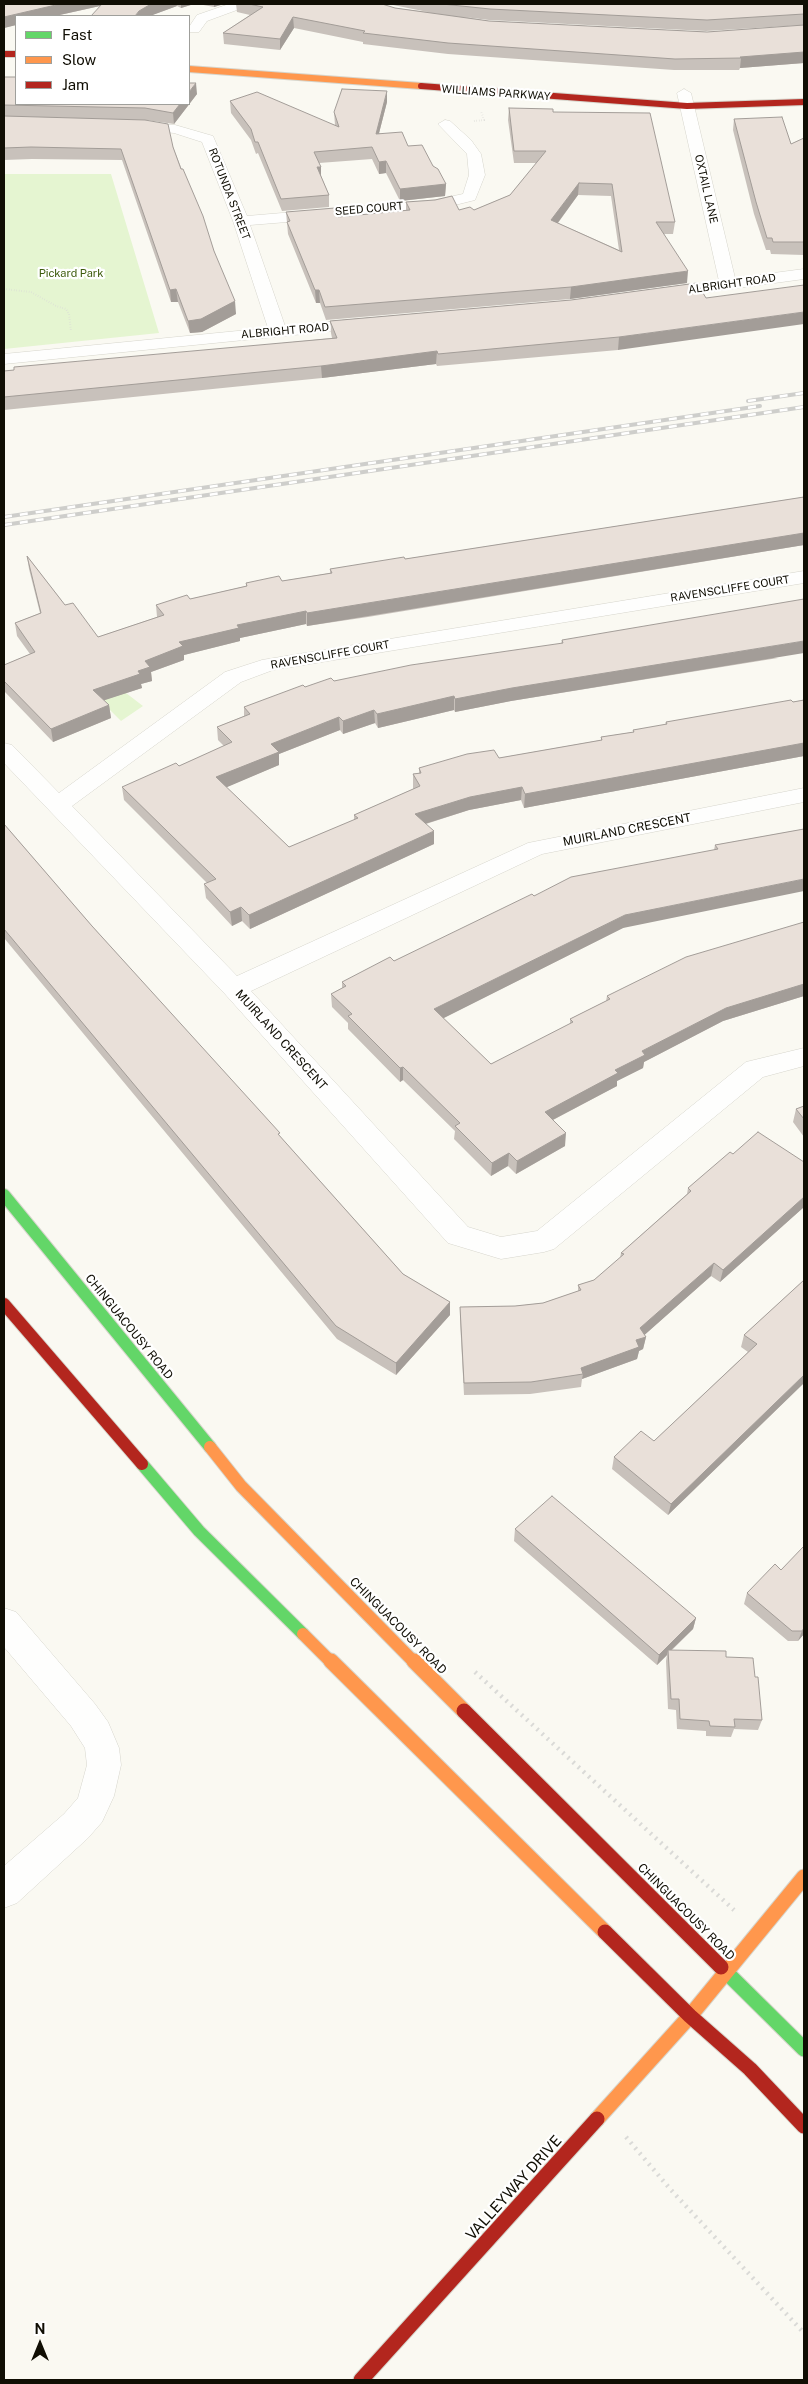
<!DOCTYPE html>
<style>
body{margin:0}
#map{position:relative;width:808px;height:2384px;overflow:hidden;background:#faf9f2;font-family:"Public Sans",sans-serif}
canvas{display:block}
.frame{position:absolute;inset:0;border:5px solid #100e04;pointer-events:none}
.legend{position:absolute;left:15px;top:15px;width:175px;height:90px;box-sizing:border-box;background:#fff;border:1px solid #9f9f9b;margin:0;padding:6px 9px;list-style:none;font-size:15px;color:#100e04}
.legend li{display:flex;align-items:center;gap:10px;height:25px}
.legend b{width:25px;border:1px solid #9f9f9b}
.north{position:absolute;left:15px;top:2319px;width:50px;height:50px;-webkit-text-stroke:4px #fff;paint-order:stroke;rotate:0deg;font-size:14px;font-weight:700;line-height:20px;text-align:center;color:#100e04}
.north::after{content:'';display:block;margin:auto;width:18px;height:22px;background:#100e04;clip-path:polygon(50% 0,100% 100%,50% 72%,0 100%)}
</style>
<div id="map">
<canvas width="808" height="2384"></canvas>
<div class="frame"></div>
<ul class="legend">
<li><b style="height:6px;background:#63d668"></b>Fast</li>
<li><b style="height:6px;background:#ff974d"></b>Slow</li>
<li><b style="height:6px;background:#b3261e"></b>Jam</li>
</ul>
<div class="north">N</div>
</div>
<script>
const context = document.querySelector('canvas').getContext('2d');
context.lineJoin = 'round';
function paint(path, color) { context.fillStyle = color; context.fill(path, 'evenodd'); }
const poly = rows => new Path2D(rows.map(r => 'M' + r).join(''));
function strokePath(path, color, width, dash) { context.strokeStyle = color; context.lineWidth = width; context.lineCap = dash ? 'butt' : 'round'; context.setLineDash(dash || []); context.stroke(path); }
function write(font, color, halo, rows, align = 'center') {
  context.font = font + ' "Public Sans",sans-serif'; context.lineWidth = 4.5; context.setLineDash([]); context.textBaseline = 'middle'; context.strokeStyle = halo; context.fillStyle = color; for (const [text, x, y, turn = 0] of rows) {
    context.save(); context.translate(x, y); context.rotate((+turn || 0) * Math.PI / 180); context.textAlign = isNaN(turn) ? turn : align; if (halo) context.strokeText(text, 0, 0); context.fillText(text, 0, 0); context.restore();
  }
}
const green = poly([
 [4,174,111,174,159,333,4,349],
 [84,638,126,693,143,706,121,721,49,649]
]);
const pathFar1 = poly([
 [474,121,484,120,481,111],
 [4,289,31,292,56,306,66,309,69,314,71,331]
]);
const path = poly([
 [475,1672,734,1910],
 [626,2137,671,2190,804,2333]
]);
const street = poly([
 [229,4,247,4,245,7,207,21,199,32,189,32,189,27,197,15,229,4],
 [684,89,691,93,735,278,804,269,804,279,664,298,658,297,656,293,658,289,664,288,719,281,677,93,684,89],
 [445,120,450,121,471,140,481,154,485,175,475,200,435,210,250,225,285,326,368,318,374,319,376,323,374,327,4,364,4,354,268,328,233,221,202,142,174,133,126,128,124,125,126,122,175,125,213,136,247,216,435,200,463,194,469,175,467,154,438,124,445,120],
 [804,571,804,583,273,670,241,682,72,806,237,976,528,843,804,788,804,802,542,854,251,991,468,1227,501,1237,537,1231,746,1062,804,1048,804,1066,763,1077,554,1249,544,1252,501,1259,448,1243,225,994,4,763,4,743,12,745,59,793,225,672,262,660,804,571],
 [4,1608,16,1612,95,1704,108,1722,119,1748,121,1765,114,1796,102,1822,88,1838,17,1903,4,1908,4,1866,64,1814,78,1798,87,1765,85,1748,71,1726,4,1647,4,1608]
]);
const fastFar1 = poly([
 [4,1195,210,1447],
 [142,1464,199,1531,303,1634]
]);
const fast = poly([
 [721,1967,804,2049]
]);
const slowFar2 = poly([
 [189,69,421,86]
]);
const slowFar1 = poly([
 [210,1447,241,1486,415,1663],
 [303,1634,332,1663]
]);
const slow = poly([
 [331,1661,605,1932],
 [414,1661,464,1711],
 [597,2119,690,2016,804,1877]
]);
const jamFar2 = poly([
 [4,54,16,54],
 [421,86,687,106,804,102]
]);
const jamFar1 = poly([
 [4,1304,142,1464]
]);
const jam = poly([
 [464,1711,721,1967],
 [605,1932,690,2016,750,2069,804,2126],
 [361,2380,597,2119]
]);
const rail = poly([
 [748,401,804,393],
 [4,517,760,406],
 [4,525,804,407]
]);
const wall = poly([
 [4,4,194,4,181,8,177,6,152,15,100,6,55,16,16,16,16,25,4,28],
 [198,4,224,4,214,7],
 [236,4,382,4,395,8,428,12,388,4,804,4,804,63,740,68,739,70,674,70,448,54,363,44,363,42,294,28,280,50,224,44,223,33,250,15,237,12],
 [464,17,489,20,706,31,804,25,707,32,489,21],
 [4,77,197,94,174,124,146,120,173,147,214,251,236,314,202,332,190,333,178,302,171,302,122,160,32,159,4,160],
 [230,101,335,125,334,112,387,102,379,133,408,146,433,166,446,184,445,196,400,201,386,173,379,174,372,159,319,163,321,167,321,176,329,195,329,207,282,211,258,153,256,154,251,140,231,113],
 [509,108,553,112,675,222,673,234,664,234,687,283,570,299,326,320,320,303,316,303,288,234,286,212,338,217,406,210,406,202,459,210,474,210,510,195,537,163,514,163,508,120],
 [578,195,611,196,619,250,558,223],
 [734,119,791,144,804,138,804,255,771,254,770,250,766,250,754,214,733,130],
 [697,283,618,350,437,366,436,364,322,378,4,410,4,371,332,338,331,333,330,321,571,300],
 [804,497,804,545,368,617,307,626,306,624,240,638,240,641,184,655,184,660,151,672,152,681,141,684,142,688,104,700,109,705,111,718,53,742,4,691,4,665,30,654,17,636,15,623,40,613,29,569,27,556,65,605,98,637,157,617,156,605,190,599,246,586,246,583,282,581,330,573,330,569,405,559],
 [562,640,778,658,511,701,455,712,454,710,378,728,375,723,343,734,340,730,279,754,279,765,226,787,289,847,354,820,354,815,413,789,413,774,419,773,419,768,499,758,601,740,601,737,633,732,633,730,665,725,666,722,804,700,804,756,524,808,521,800,469,810,426,824,434,844,250,929,242,921,232,926,206,898,204,884,207,883,124,800,122,787,179,766,224,746,218,740,217,727,244,716,244,707,305,687,334,681,561,644],
 [4,824,92,926,403,1274,450,1302,450,1315,396,1375,337,1339,4,938],
 [804,829,623,928,443,1018,491,1064,570,1024,570,1019,606,1001,607,996,804,922,804,996,723,1021,644,1062,643,1068,617,1081,617,1086,553,1120,565,1146,516,1174,508,1166,491,1176,454,1139,455,1131,403,1080,400,1082,348,1029,348,1023,332,1007,331,994,342,988,342,982,394,961,534,896,714,850,715,845],
 [804,1106,804,1137,793,1122,796,1109],
 [733,1154,804,1162,804,1207,720,1282,711,1276,644,1335,646,1337,643,1349,639,1351,637,1359,582,1379,581,1387,530,1394,464,1395,460,1320,460,1307,515,1306,543,1303,578,1291,578,1285,594,1280,620,1258,621,1253,687,1194,688,1188],
 [804,1280,804,1383,668,1515,612,1469,614,1457,654,1441,748,1352,741,1347,744,1335],
 [515,1529,696,1618,693,1629,672,1650,726,1657,755,1677,762,1720,758,1730,734,1729,731,1737,706,1736,706,1731,677,1729,676,1710,668,1709,666,1661,667,1655,657,1665,514,1541],
 [781,1570,804,1634,798,1641,788,1641,744,1604,747,1593]
]);
const shadedWall = poly([
 [60,4,109,4,55,16,16,16,16,25,4,28,4,17],
 [151,4,176,4,177,6,150,16,135,16,139,11],
 [181,4,194,4,181,8],
 [214,4,224,4,214,7],
 [293,17,294,28,280,50,280,39],
 [804,52,804,63,740,68,741,58,740,57],
 [196,83,197,94,174,124,173,113,180,104,189,104,189,92],
 [387,91,387,102,376,145,376,134],
 [386,161,386,173,379,174,379,162],
 [317,167,321,167,321,178],
 [579,183,578,195,551,232,551,220],
 [446,184,445,196,400,201,400,189],
 [688,271,687,283,570,299,571,287],
 [176,289,178,302,171,302,170,290],
 [315,290,319,290,320,303,316,303],
 [235,301,236,314,202,332,190,333,188,321],
 [804,312,804,324,618,350,619,337],
 [437,351,436,364,322,378,321,366],
 [804,533,804,545,307,626,307,613],
 [306,611,306,624,240,638,240,641,184,655,184,660,151,672,152,681,141,684,142,688,96,703,93,690,138,671,145,661,179,642,237,625],
 [804,641,804,653,511,701,455,712,455,699,512,688],
 [454,696,454,710,378,728,377,714],
 [109,705,111,718,53,742,51,729],
 [374,710,375,723,343,734,343,721],
 [339,717,340,730,279,754,279,765,218,791,216,777,271,744],
 [804,743,804,756,524,808,525,794],
 [522,787,521,800,469,810,415,827,415,814,470,797],
 [434,831,434,844,250,929,249,915],
 [804,879,804,891,623,928,434,1023,434,1009,625,915],
 [241,907,242,921,232,926,230,912],
 [804,984,804,996,723,1021,644,1062,643,1068,617,1081,617,1086,543,1125,545,1112,615,1070,642,1051,726,1008],
 [403,1067,403,1080,400,1082,400,1068],
 [566,1133,565,1146,516,1174,517,1161],
 [509,1153,508,1166,491,1176,492,1163],
 [804,1197,804,1207,720,1282,723,1270],
 [714,1263,711,1276,640,1339,646,1337,643,1349,639,1351,637,1359,582,1379,583,1374,581,1368,636,1340,640,1328],
 [450,1302,450,1315,396,1375,396,1363],
 [804,1375,804,1383,668,1515,671,1504],
 [696,1618,693,1629,668,1653,668,1650,667,1655,657,1665,659,1655],
 [804,1628,804,1634,798,1641,802,1631]
]);
const building = poly([
 [4,4,60,4,4,17,4,4],
 [102,4,151,4,139,11,135,16,91,16,102,4],
 [249,4,382,4,395,8,489,21,707,32,804,25,804,52,740,57,741,58,675,59,448,43,363,33,365,31,293,17,280,39,223,33,263,7,249,4],
 [442,4,804,4,804,14,707,20,490,9,442,4],
 [4,77,16,77,16,104,180,104,173,113,145,108,4,105,4,77],
 [189,83,196,83,189,92,189,83],
 [342,89,387,91,376,134,402,132,408,146,422,145,433,166,438,169,446,184,400,189,386,161,379,162,372,147,314,152,321,167,317,167,329,195,281,199,258,142,255,142,251,129,230,101,257,92,339,127,334,112,342,89],
 [509,108,553,109,553,112,650,113,675,222,656,222,688,271,571,287,325,307,319,290,315,290,287,222,290,221,286,212,335,208,338,217,410,210,406,202,435,200,452,196,459,210,470,207,474,210,510,195,546,151,514,151,509,108],
 [579,183,612,184,622,252,551,220,579,183],
 [4,116,145,120,168,124,173,147,181,169,183,169,203,216,214,251,235,301,201,319,188,321,176,289,170,290,121,149,31,147,4,148,4,116],
 [782,117,791,144,804,138,804,242,773,242,772,238,767,238,756,202,734,119,782,117],
 [697,283,706,298,804,285,804,312,619,337,438,354,437,351,321,366,4,397,4,371,14,370,14,367,337,338,330,321,571,300,697,283],
 [804,497,804,533,368,603,307,613,306,611,237,625,239,628,179,642,183,646,145,661,150,667,138,671,140,674,93,690,109,705,51,729,4,681,4,665,35,652,15,623,41,613,27,556,65,605,73,603,98,637,164,615,156,605,187,595,190,599,247,586,246,583,279,576,282,581,332,573,330,569,404,557,405,559,804,497],
 [804,599,804,641,512,688,455,699,454,696,377,714,374,710,343,721,339,717,271,744,279,752,216,777,289,847,358,818,354,815,420,786,413,774,421,773,419,768,467,754,494,750,499,758,602,740,601,737,634,732,633,730,667,724,666,722,791,700,793,702,804,700,804,743,525,794,522,787,470,797,415,814,434,831,249,915,241,907,230,912,204,884,216,879,122,787,176,763,179,766,232,742,217,727,250,714,244,707,303,685,305,687,331,678,334,681,411,665,563,643,562,640,804,599],
 [4,824,92,926,280,1133,278,1134,403,1274,450,1302,396,1363,336,1326,4,929,4,824],
 [804,829,804,879,625,915,434,1009,491,1064,573,1022,570,1019,610,999,607,996,686,957,804,922,804,984,726,1008,642,1051,645,1055,615,1070,618,1073,545,1112,566,1133,517,1161,509,1153,492,1163,455,1126,460,1123,403,1067,400,1068,348,1016,352,1014,331,994,346,986,342,982,390,957,394,961,532,894,534,896,571,877,718,849,715,845,804,829],
 [804,1106,804,1119,796,1109,804,1106],
 [758,1132,804,1162,804,1197,723,1270,714,1263,640,1328,646,1337,636,1340,639,1347,581,1368,583,1374,531,1382,464,1383,460,1307,515,1306,543,1303,581,1290,578,1285,594,1280,624,1254,621,1253,691,1191,688,1188,730,1152,733,1154,758,1132],
 [804,1280,804,1375,671,1504,614,1457,641,1431,654,1441,757,1344,744,1335,804,1280],
 [552,1496,696,1618,659,1655,515,1529,552,1496],
 [804,1546,804,1628,802,1631,792,1631,747,1593,775,1564,781,1570,804,1546],
 [668,1650,726,1651,726,1657,753,1658,755,1677,758,1677,762,1720,734,1719,735,1727,710,1726,709,1721,680,1719,679,1699,671,1699,668,1650]
]);
const farStreetnames = [
 ["WILLIAMS PARKWAY",496,93,4],
 ["OXTAIL LANE",706,189,77],
 ["ROTUNDA STREET",229,194,69],
 ["SEED COURT",369,209,-5],
 ["ALBRIGHT ROAD",732,284,-8],
 ["ALBRIGHT ROAD",285,331,-5],
 ["RAVENSCLIFFE COURT",730,589,-9],
 ["RAVENSCLIFFE COURT",330,655,-10]
];
const farParknames = [
 ["Pickard Park",71,274]
];
const streetNames = [
 ["MUIRLAND CRESCENT",627,830,-11],
 ["MUIRLAND CRESCENT",281,1040,48],
 ["CHINGUACOUSY ROAD",129,1327,51],
 ["CHINGUACOUSY ROAD",398,1626,45],
 ["CHINGUACOUSY ROAD",686,1912,45]
];
const nearStreetnames = [
 ["VALLEYWAY DRIVE",514,2188,-48]
];
paint(green, '#e5f5d1');
strokePath(street, '#d6d5cc', 1);
strokePath(fastFar1, '#d6d5cc', 14);
strokePath(fast, '#d6d5cc', 17);
strokePath(slowFar2, '#d6d5cc', 8);
strokePath(slowFar1, '#d6d5cc', 14);
strokePath(slow, '#d6d5cc', 17);
strokePath(jamFar2, '#d6d5cc', 8);
strokePath(jamFar1, '#d6d5cc', 14);
strokePath(jam, '#d6d5cc', 17);
strokePath(pathFar1, '#dadad7', 2, [0.5, 2]);
strokePath(path, '#dadad7', 4.5, [2, 5]);
paint(street, '#fefefd');
strokePath(fastFar1, '#63d668', 12);
strokePath(fast, '#63d668', 15);
strokePath(slowFar2, '#ff974d', 6);
strokePath(slowFar1, '#ff974d', 12);
strokePath(slow, '#ff974d', 15);
strokePath(jamFar2, '#b3261e', 6);
strokePath(jamFar1, '#b3261e', 12);
strokePath(jam, '#b3261e', 15);
strokePath(rail, '#cececb', 4);
strokePath(rail, '#fff', 2.5, [8]);
paint(wall, '#c8c1bb');
paint(shadedWall, '#a39d98');
paint(building, '#e9e0d9');
strokePath(building, '#a39d98', 1);
write('11px', '#100e04', '#fff', farStreetnames);
write('11px', '#3d5b0c', '#fff', farParknames);
write('12px', '#100e04', '#fff', streetNames);
write('15px', '#100e04', '#fff', nearStreetnames);
</script>
